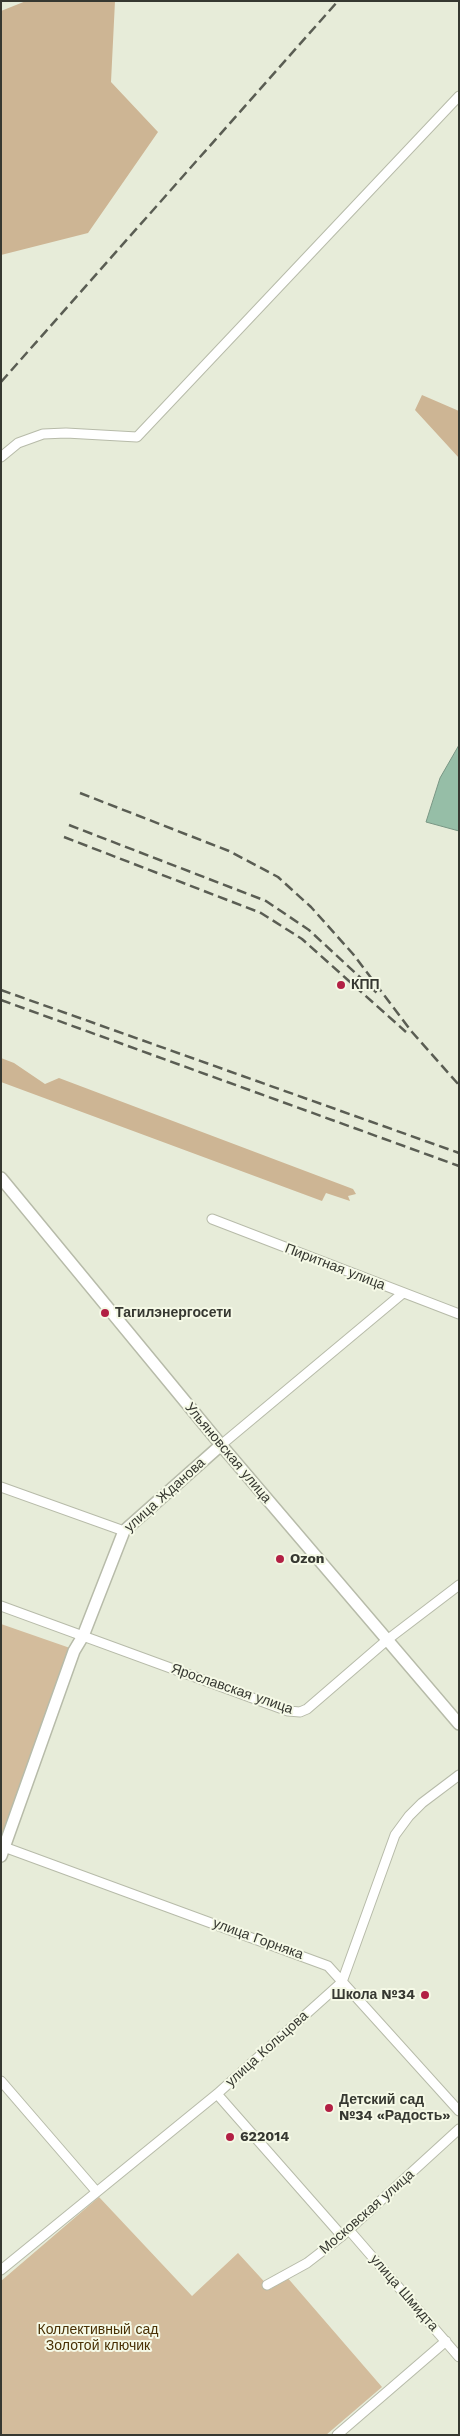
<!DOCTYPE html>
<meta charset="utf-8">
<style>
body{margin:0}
#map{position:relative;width:460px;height:2436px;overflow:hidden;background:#e7ecd9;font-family:"Work Sans",sans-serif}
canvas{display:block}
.frame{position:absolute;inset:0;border:2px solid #363831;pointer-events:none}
</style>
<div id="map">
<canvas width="460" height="2436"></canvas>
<div class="frame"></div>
</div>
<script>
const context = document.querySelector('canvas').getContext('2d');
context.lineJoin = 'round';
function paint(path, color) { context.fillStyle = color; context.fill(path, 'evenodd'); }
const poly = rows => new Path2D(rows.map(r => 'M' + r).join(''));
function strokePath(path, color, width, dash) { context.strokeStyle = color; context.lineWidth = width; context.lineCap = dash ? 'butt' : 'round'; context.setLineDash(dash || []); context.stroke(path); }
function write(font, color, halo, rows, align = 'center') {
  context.font = font + ' "Work Sans",sans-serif'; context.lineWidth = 4; context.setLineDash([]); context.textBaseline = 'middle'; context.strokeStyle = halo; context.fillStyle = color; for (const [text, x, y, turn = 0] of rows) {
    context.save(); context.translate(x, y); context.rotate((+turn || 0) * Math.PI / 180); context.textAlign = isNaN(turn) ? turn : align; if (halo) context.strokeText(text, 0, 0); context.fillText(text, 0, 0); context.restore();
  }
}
const green = poly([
 [1,1624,70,1648,1,1838],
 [99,2197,192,2296,238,2253,271,2289,286,2276,382,2387,326,2435,1,2435,1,2281]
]);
const forest = poly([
 [26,1,115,1,111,82,158,132,88,233,1,255,1,11],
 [422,395,459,411,459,458,415,410],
 [1,1058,14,1063,45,1084,59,1078,353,1189,356,1194,348,1196,350,1201,326,1193,322,1201,1,1082]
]);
const water = poly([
 [459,745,459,831,426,822,440,778,459,745]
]);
const street = poly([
 [1,457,18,443,43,434,66,433,137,437,459,96],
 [212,1219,459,1314],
 [221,1445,403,1293],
 [1,1487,124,1531],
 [1,1606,288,1711,300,1712,307,1709,387,1640,459,1585],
 [4,1847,328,1966,459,2111],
 [1,2081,96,2191],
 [217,2094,342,2236],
 [349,2230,459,2357],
 [1,2270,217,2094,342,1982,395,1835,409,1816,422,1803,459,1775],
 [267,2285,307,2263,342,2236,459,2129],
 [337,2435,446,2341]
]);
const secondary = poly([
 [1,1178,221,1445,459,1724],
 [1,1856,74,1651,83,1636,124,1531,221,1445]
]);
const rail = poly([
 [1,382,338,1],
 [80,793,229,851,278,877,311,907,353,954,412,1032,459,1085],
 [69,825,266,901,309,930,377,993],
 [64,837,261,913,302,939,406,1032],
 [1,990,459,1153],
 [1,1000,459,1166]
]);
const markers = [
 [341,985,5,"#b22044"],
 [105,1313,5,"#b22044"],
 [280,1559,5,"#b22044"],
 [425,1995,5,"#b22044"],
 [329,2108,5,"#b22044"],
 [230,2137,5,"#b22044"]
];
const poiNames = [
 ["КПП",351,985],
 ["Тагилэнергосети",115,1313],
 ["Ozon",290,1559],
 ["Школа №34",415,1995,"right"],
 ["Детский сад",339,2100],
 ["№34 «Радость»",339,2116],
 ["622014",240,2137]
];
const streetNames = [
 ["Пиритная улица",335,1267,21],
 ["Ульяновская улица",228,1453,50],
 ["улица Жданова",165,1495,-42],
 ["Ярославская улица",232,1689,19],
 ["улица Горняка",258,1939,20],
 ["улица Кольцова",267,2049,-42],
 ["Московская улица",367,2212,-41],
 ["улица Шмидта",404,2293,49]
];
const parkNames = [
 ["Коллективный сад",98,2330],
 ["Золотой ключик",98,2346]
];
paint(green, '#d3bc9c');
paint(forest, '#cdb594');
paint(water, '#96bea7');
strokePath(water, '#799684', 1);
strokePath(street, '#b7bba9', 11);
strokePath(secondary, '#b7bba9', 14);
strokePath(street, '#fff', 9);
strokePath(secondary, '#fff', 11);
strokePath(rail, '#5a5d53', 2.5, [10, 5]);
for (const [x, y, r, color] of markers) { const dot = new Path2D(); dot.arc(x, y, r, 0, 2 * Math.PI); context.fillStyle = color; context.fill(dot); strokePath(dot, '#f5f9e6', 2); }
write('bold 14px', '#363831', '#f5f9e6', poiNames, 'left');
write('14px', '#363831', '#f5f9e6', streetNames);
write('14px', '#493004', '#f5f9e6', parkNames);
</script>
